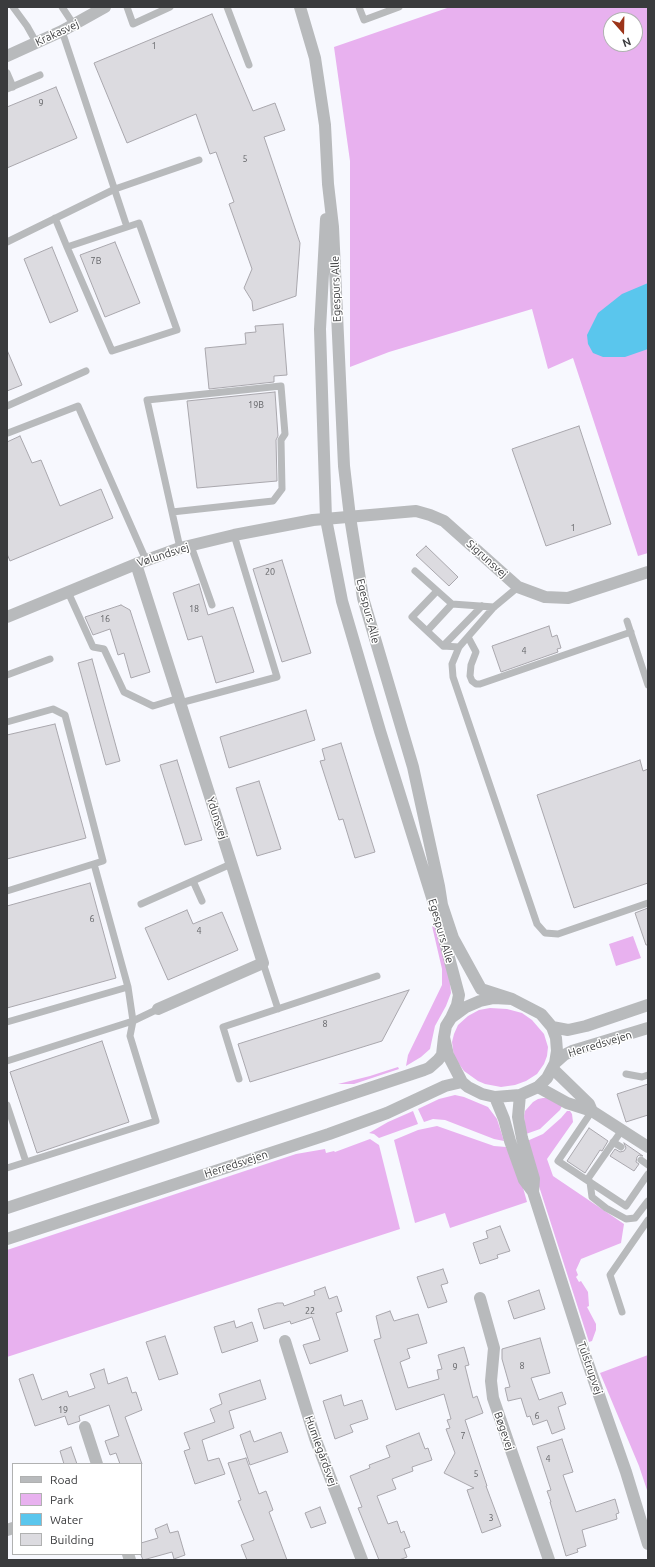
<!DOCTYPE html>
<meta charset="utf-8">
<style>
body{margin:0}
#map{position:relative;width:655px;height:1567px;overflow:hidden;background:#f7f8fe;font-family:Ubuntu,sans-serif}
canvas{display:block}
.frame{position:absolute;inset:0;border:8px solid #3a3b3d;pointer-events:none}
.legend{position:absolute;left:12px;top:1463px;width:130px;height:92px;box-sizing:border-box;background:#fff;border:1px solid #b0b1b1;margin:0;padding:5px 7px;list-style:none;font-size:12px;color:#3a3b3d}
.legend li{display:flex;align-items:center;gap:8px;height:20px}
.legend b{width:20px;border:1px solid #b0b1b1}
.north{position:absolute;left:603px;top:12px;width:40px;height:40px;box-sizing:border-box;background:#fff;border:1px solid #b0b1b1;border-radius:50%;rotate:160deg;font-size:11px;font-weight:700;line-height:16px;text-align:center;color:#3a3b3d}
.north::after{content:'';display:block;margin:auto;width:14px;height:18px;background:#9c3419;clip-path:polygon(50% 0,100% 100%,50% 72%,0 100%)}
</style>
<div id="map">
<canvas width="655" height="1567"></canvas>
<div class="frame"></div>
<ul class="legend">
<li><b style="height:5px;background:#b8babc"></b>Road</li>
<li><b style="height:11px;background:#e8b1ef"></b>Park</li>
<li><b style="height:11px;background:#5ac6ed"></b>Water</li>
<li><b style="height:11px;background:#dcdbe0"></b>Building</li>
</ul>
<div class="north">N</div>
</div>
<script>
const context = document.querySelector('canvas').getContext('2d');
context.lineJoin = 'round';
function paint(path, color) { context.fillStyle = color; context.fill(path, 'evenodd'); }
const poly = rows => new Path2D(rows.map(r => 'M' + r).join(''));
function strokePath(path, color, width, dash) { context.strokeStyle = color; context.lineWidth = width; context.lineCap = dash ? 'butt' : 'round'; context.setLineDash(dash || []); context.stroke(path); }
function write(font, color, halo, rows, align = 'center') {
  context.font = font + ' Ubuntu,sans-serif'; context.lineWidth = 3; context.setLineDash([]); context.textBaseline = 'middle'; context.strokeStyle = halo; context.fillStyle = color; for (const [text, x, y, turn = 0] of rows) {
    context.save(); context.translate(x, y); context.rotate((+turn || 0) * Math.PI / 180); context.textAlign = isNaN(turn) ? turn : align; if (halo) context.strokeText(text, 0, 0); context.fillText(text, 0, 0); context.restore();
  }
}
const green = poly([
 [450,7,648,7,648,553,638,556,573,358,548,369,532,309,389,352,350,367,350,161,334,47],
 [611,20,635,20,635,44,611,44],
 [432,926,435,928,449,973,451,993,446,1006,435,1026,430,1049,421,1057,406,1066,408,1055,442,985,442,969],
 [633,936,641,958,616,966,609,944],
 [490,1008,507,1009,522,1013,532,1020,544,1034,548,1047,547,1056,544,1064,537,1074,526,1081,515,1085,501,1087,485,1084,478,1081,464,1071,454,1057,452,1042,454,1034,458,1025,468,1016,479,1010],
 [398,1067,399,1069,354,1084,338,1084,370,1076],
 [455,1095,464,1097,488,1107,497,1119,504,1141,494,1139,445,1120,433,1119,424,1122,418,1109,439,1099],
 [543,1098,548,1098,562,1106,560,1110,540,1129,526,1134,524,1116,525,1111,533,1102,538,1099],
 [413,1111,418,1124,379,1138,374,1134,369,1133,388,1122],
 [567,1111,570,1111,572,1114,573,1122,547,1159,553,1176,624,1224,621,1243,581,1259,576,1270,578,1275,576,1277,579,1282,581,1281,588,1292,589,1306,587,1307,596,1324,596,1330,592,1341,589,1342,537,1180,527,1141,543,1134,561,1118],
 [437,1126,494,1146,506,1147,522,1184,527,1202,450,1228,445,1213,415,1223,394,1140,418,1130],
 [370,1139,379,1145,400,1229,7,1357,7,1250,296,1154,325,1149,326,1153,334,1151,335,1152],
 [648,1355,648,1493,639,1466,600,1373]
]);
const water = poly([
 [648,283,648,349,625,357,603,357,593,353,588,344,587,335,598,313,622,294]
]);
const building = poly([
 [212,14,253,111,275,103,285,130,264,137,300,243,296,296,253,311,252,301,244,288,252,269,229,204,234,202,216,152,210,154,196,114,127,143,94,63,212,14],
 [56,87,77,138,7,168,7,107,56,87],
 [115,242,140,303,105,317,80,255,115,242],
 [52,247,78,311,50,323,24,259,52,247],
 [283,324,287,375,274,376,274,382,209,389,205,348,246,344,245,333,256,332,255,326,283,324],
 [7,350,22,385,7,391,7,350],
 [275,392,278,436,276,440,277,481,197,488,187,401,275,392],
 [579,426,611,524,546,546,512,449,579,426],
 [20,436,32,463,41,460,60,506,101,489,113,518,10,561,7,554,7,442,20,436],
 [426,546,458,577,449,586,416,555,426,546],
 [282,560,311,653,282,662,253,569,282,560],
 [199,584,208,615,233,607,254,672,216,683,202,636,188,640,173,593,199,584],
 [121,605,130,610,150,672,131,678,124,653,118,655,110,629,93,635,85,617,121,605],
 [549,626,552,637,557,635,561,648,557,649,558,652,501,672,492,646,549,626],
 [92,659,120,761,106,765,78,663,92,659],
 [306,710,315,740,229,768,220,737,306,710],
 [55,724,86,838,7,859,7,735,55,724],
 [341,743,375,852,355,858,343,819,339,820,320,761,325,760,322,749,341,743],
 [177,760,202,840,185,845,160,765,177,760],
 [640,760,643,771,648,769,648,883,574,908,537,795,640,760],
 [259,781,281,849,257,856,236,788,259,781],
 [90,883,116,978,7,1008,7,906,90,883],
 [648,908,648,945,646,945,635,913,648,908],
 [187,910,193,924,222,912,238,950,168,980,145,928,187,910],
 [409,990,382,1041,250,1082,238,1044,409,990],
 [102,1041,129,1122,37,1153,10,1072,102,1041],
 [648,1084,648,1115,626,1122,617,1094,648,1084],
 [589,1128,608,1141,602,1151,600,1150,585,1173,567,1161,589,1128],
 [624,1143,643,1156,639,1155,637,1157,636,1162,639,1164,634,1171,610,1156,615,1149,620,1152,624,1151,626,1148,624,1143],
 [500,1226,510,1251,497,1255,498,1258,480,1264,473,1243,488,1238,486,1231,500,1226],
 [443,1269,448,1283,441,1285,447,1302,428,1308,417,1277,443,1269],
 [325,1287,329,1299,337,1296,342,1311,336,1313,348,1351,310,1364,303,1345,320,1340,312,1317,291,1324,290,1321,264,1329,258,1309,277,1303,283,1303,284,1306,315,1295,314,1291,325,1287],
 [539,1290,545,1309,514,1319,508,1301,539,1290],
 [390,1311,394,1321,418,1314,427,1343,407,1349,410,1358,400,1362,408,1388,439,1379,437,1370,442,1369,438,1355,464,1347,469,1365,465,1366,473,1398,477,1396,483,1413,465,1420,487,1486,486,1486,501,1526,482,1533,467,1490,474,1488,444,1473,455,1453,446,1429,450,1428,447,1420,451,1419,444,1394,396,1410,374,1340,381,1338,376,1316,390,1311],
 [234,1321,236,1328,252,1322,258,1341,222,1353,214,1327,234,1321],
 [165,1336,178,1374,159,1380,146,1342,165,1336],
 [540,1338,550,1373,531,1378,539,1400,562,1392,566,1404,558,1407,565,1429,552,1434,547,1420,533,1425,530,1416,527,1417,521,1398,508,1401,505,1388,510,1387,502,1359,502,1349,540,1338],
 [104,1369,108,1384,127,1377,132,1393,136,1392,142,1410,125,1417,142,1464,120,1464,116,1453,110,1455,105,1441,119,1436,109,1405,79,1416,80,1421,68,1425,65,1416,35,1426,19,1379,33,1374,42,1400,67,1391,69,1397,95,1388,90,1374,104,1369],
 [260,1380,266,1399,229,1411,234,1428,202,1440,208,1461,219,1458,225,1474,195,1484,184,1451,190,1449,184,1433,215,1422,210,1409,222,1404,219,1394,260,1380],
 [341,1395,344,1406,362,1400,368,1419,350,1425,353,1432,335,1439,323,1401,341,1395],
 [250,1431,254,1442,281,1432,288,1452,250,1465,240,1435,250,1431],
 [419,1433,425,1449,428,1448,432,1460,412,1467,413,1471,392,1479,396,1489,377,1496,388,1524,397,1521,401,1533,404,1531,410,1547,404,1549,407,1557,399,1560,379,1560,358,1508,362,1507,350,1476,370,1468,369,1465,390,1457,386,1446,419,1433],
 [562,1439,573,1472,563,1475,576,1512,615,1499,619,1513,616,1514,617,1519,582,1530,586,1546,577,1549,578,1552,566,1556,550,1502,551,1502,547,1491,551,1490,537,1447,562,1439],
 [71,1447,77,1464,64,1464,60,1451,71,1447],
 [246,1458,259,1494,266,1491,273,1510,269,1512,287,1560,247,1560,241,1545,254,1540,238,1501,241,1500,228,1463,246,1458],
 [320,1507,326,1523,311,1528,305,1513,320,1507],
 [167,1524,170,1533,178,1531,185,1555,174,1559,172,1552,143,1560,141,1555,141,1543,158,1538,155,1529,167,1524]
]);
const service = poly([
 [13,7,27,26,36,42],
 [62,7,74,25],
 [127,7,133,24,170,7],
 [227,7,249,65],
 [359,7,364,20,399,7],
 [62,31,127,227],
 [7,73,13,87],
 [7,89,40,75],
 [55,218,67,247,112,351,177,330,139,223,67,247],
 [7,242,115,189,199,160],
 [7,406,86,371],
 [8,433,78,406,146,560],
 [172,512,273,501,282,489,281,440,285,434,281,386,147,400,180,548],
 [191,546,212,605],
 [415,571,452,604,494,607],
 [518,587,494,607,459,647,452,664,453,677,537,924,545,933,558,934,648,903],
 [68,592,93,647,104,649,124,692,153,706,179,698],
 [452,604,427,631,443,646,459,647],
 [627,621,648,685],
 [427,631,412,617,437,591],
 [468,637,476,652,471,665,470,676,472,681,476,684,480,684,631,632],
 [443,646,482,606],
 [7,675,50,659],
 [180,703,277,677,234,535],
 [7,722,53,709,65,715,103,861,7,891],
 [193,881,202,901],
 [141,904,231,864],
 [263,963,278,1009],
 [7,1022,128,987,94,864],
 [7,1061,133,1021,158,1009],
 [626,1074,642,1077,648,1075],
 [239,1079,223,1027,377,976],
 [7,1105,26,1162],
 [592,1111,558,1161,626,1206,648,1174],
 [613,1142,621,1147],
 [641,1160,648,1165],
 [7,1168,156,1121,130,1036,133,1021,128,987],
 [587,1180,622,1130],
 [590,1182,592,1197,606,1208,626,1219,635,1218,648,1201],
 [622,1312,610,1275,648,1220]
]);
const minor = poly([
 [7,56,62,31,105,7],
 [136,564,263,963,158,1009],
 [7,617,136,564,180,548,234,535,313,520,416,511,430,515,444,521,518,587,545,597,568,598,648,572],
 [553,1069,589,1104,592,1111],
 [538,1087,567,1103,592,1111,648,1147],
 [480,1298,494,1348,491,1381,493,1398,549,1560],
 [285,1341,315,1438,362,1560],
 [85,1427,97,1464],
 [7,1530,13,1528],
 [128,1554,130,1560]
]);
const tertiary = poly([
 [300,7,315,58,325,125,328,184,333,227,344,466,350,517,363,598,413,767,439,886,442,905,453,938,481,989,512,999],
 [326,219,320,329,326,519,342,601,380,731,439,920,459,995,457,1005,451,1018],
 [494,998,512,999,541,1014,552,1027,556,1038,557,1051,555,1063,547,1078,538,1087,520,1095,495,1097,482,1094,468,1087,462,1082,448,1055,444,1037,446,1026,451,1018,466,1007,480,1001,494,998],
 [552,1027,568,1030,586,1026,648,1005],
 [555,1063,564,1055,572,1051,648,1028],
 [520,1095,518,1117,522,1138,534,1179,533,1192,586,1358,626,1472,648,1544],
 [495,1097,504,1119,510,1141,524,1180,533,1192],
 [7,1208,424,1070,429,1068,438,1060,442,1055,444,1037],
 [7,1239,329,1134,387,1113,445,1086,462,1082]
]);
const numberNames = [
 ["1",154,46],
 ["9",41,103],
 ["5",245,159],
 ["7B",96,261],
 ["19B",256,405],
 ["1",573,528],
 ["20",270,572],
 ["18",194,609],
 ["16",105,619],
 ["4",524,651],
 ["6",92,919],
 ["4",199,931],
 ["8",325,1024],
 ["22",310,1311],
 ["8",522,1366],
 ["9",455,1367],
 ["19",63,1410],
 ["6",537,1416],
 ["7",463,1436],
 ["4",548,1459],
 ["5",476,1474],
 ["3",491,1518]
];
const streetNames = [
 ["Krakasvej",57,33,-25],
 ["Egespurs Alle",336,289,-92],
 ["Vølundsvej",163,555,-18],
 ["Sigrunsvej",487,559,42],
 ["Egespurs Alle",368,611,76],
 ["Ydunsvej",217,818,72],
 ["Egespurs Alle",441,931,74],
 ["Herredsvejen",600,1044,-17],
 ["Herredsvejen",236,1164,-18],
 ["Tulstrupvej",590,1368,71],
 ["Bøgevej",504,1431,71],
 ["Humlegårdsvej",321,1451,70]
];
paint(green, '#e8b1ef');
paint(water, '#5ac6ed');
paint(building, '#dcdbe0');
strokePath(building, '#a9a7ad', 1);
strokePath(service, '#b8babc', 7);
strokePath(minor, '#b8babc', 12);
strokePath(tertiary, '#b8babc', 12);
write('9px', '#626366', null, numberNames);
write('11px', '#3a3b3d', '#fff', streetNames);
</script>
